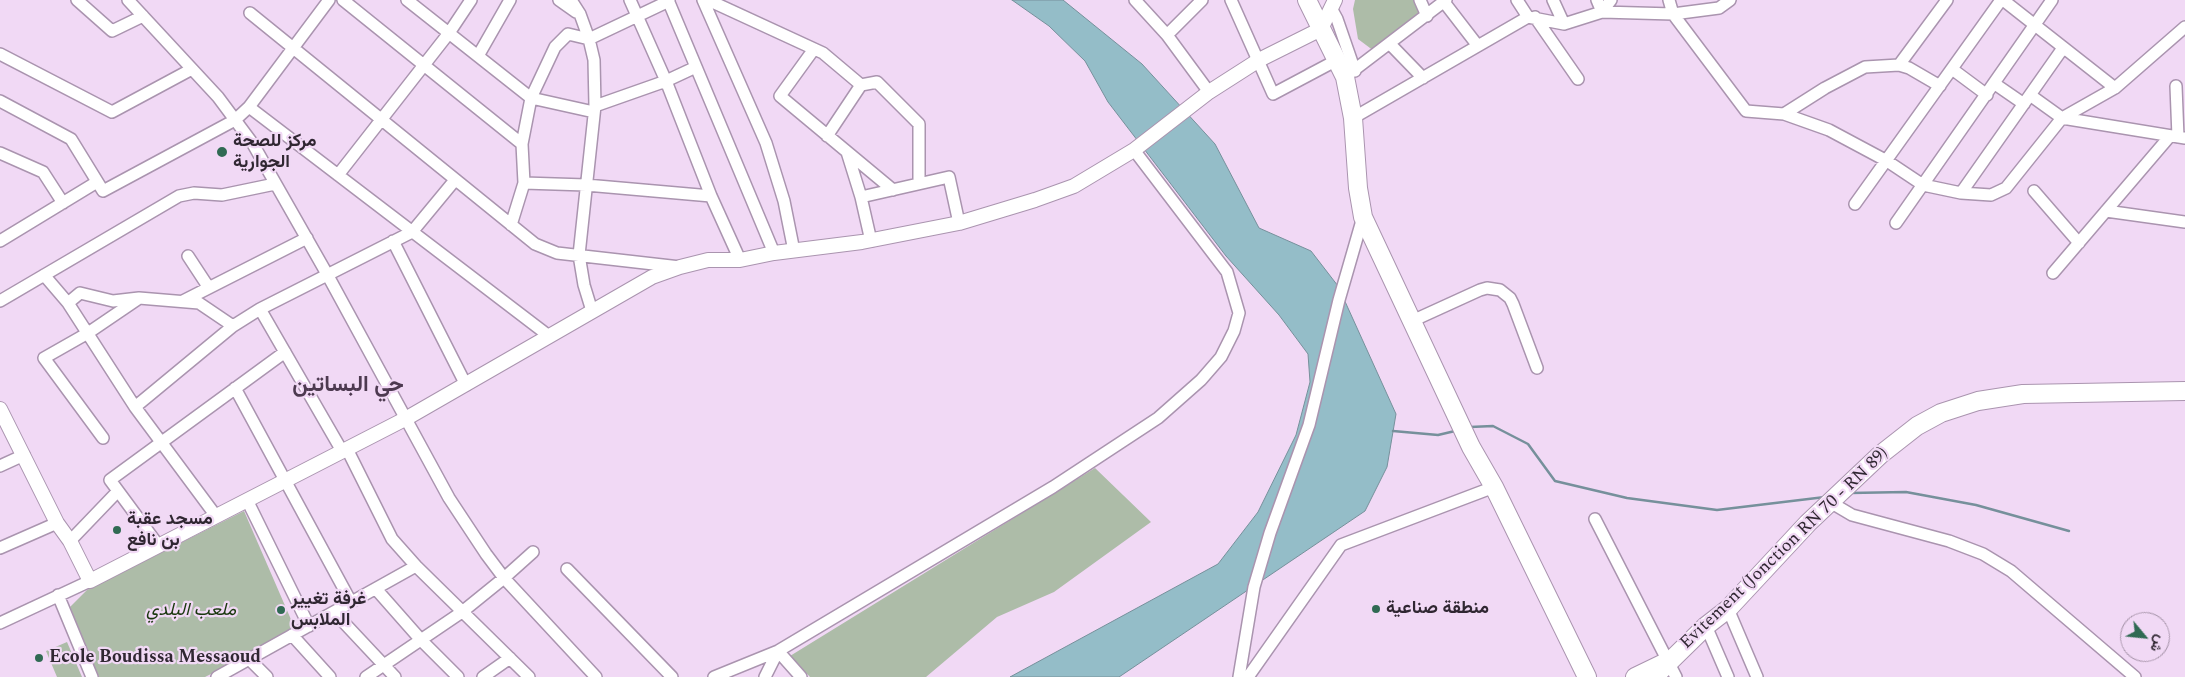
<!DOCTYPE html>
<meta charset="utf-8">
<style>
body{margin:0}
#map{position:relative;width:2185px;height:677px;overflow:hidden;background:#f1d9f5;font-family:Spectral,Vazirmatn,serif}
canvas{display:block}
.north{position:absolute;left:2120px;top:612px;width:50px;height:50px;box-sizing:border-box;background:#f1d9f5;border:1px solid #a492a7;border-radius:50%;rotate:118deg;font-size:14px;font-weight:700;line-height:20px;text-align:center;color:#302732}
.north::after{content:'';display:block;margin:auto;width:18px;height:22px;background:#306a53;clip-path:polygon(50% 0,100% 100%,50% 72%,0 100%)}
</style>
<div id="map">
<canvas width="2185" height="677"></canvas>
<div class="north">ش</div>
</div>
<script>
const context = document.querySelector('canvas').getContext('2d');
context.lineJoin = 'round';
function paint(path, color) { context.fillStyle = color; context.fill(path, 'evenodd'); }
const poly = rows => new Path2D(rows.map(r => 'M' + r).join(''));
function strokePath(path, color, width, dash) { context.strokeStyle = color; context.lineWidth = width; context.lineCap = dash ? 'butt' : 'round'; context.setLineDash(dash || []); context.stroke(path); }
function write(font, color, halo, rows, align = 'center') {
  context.font = font + ' Spectral,Vazirmatn,serif'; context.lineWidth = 4.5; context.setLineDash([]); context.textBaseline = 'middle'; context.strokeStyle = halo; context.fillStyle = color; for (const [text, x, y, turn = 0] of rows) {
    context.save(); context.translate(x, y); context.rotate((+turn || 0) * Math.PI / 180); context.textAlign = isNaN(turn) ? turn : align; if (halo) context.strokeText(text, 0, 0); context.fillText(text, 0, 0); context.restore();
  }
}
const green = poly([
 [1355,0,1418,0,1421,14,1374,51,1358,39,1353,9],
 [1095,468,1151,522,1054,592,997,617,926,677,810,677,790,656],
 [244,511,296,631,205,677,99,677,70,607,87,590],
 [67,642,82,677,57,677,46,651]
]);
const water = poly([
 [1012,0,1063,0,1142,64,1215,144,1259,228,1311,251,1338,286,1396,414,1387,467,1365,511,1119,677,1010,677,1218,564,1258,512,1296,435,1310,382,1308,354,1279,315,1226,256,1108,102,1085,61,1049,26,1012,0]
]);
const stream = poly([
 [1470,427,1493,426,1528,444,1555,481,1627,498,1717,510,1825,497],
 [1393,431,1438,435,1455,431],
 [1850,493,1906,492,1976,505,2069,531]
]);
const minor = poly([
 [77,0,112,31,143,16],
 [128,0,218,97,253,144,327,274,449,498,486,554,504,578,596,677],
 [343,0,522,144],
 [407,0,531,98,594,112],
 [559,0,576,12],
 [571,0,580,14,589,39,594,60,595,106,579,255,584,285,592,311],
 [630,0,666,81,711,196,740,260],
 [668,0,774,253],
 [703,0,766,143,784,201,794,251],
 [708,0,823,53,861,85,877,82,919,124,919,183],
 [1135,0,1167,35,1209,92],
 [1231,0,1273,94,1337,60],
 [1420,0,1427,16],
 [1553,0,1564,24],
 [1597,0,1602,12],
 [1669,0,1673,14,1746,111,1784,114,1829,130,1887,161,1923,185,1961,193,1991,195,2006,188,2062,118,2115,88,2185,27],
 [2003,0,2115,88],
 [1444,2,1478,46],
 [1331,8,1337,19,1355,71],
 [1602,12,1611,0],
 [250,13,535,244,557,253,680,267],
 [1528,17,1564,24,1602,12,1673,14,1719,8,1730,0],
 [1535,17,1578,79],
 [1167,35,1202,0],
 [1390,44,1423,78],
 [814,49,780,96,893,190],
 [0,54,112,112,192,69],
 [478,56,510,0],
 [1899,65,1947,0],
 [1952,69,1987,95],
 [1345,77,1446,0],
 [1995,84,2024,104],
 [2176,86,2178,137],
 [2030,95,2062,118,2185,138],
 [0,101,71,139,103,191,235,120,249,107,329,0],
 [595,106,666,81,696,67],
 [249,107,549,336],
 [1784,114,1825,88,1865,67,1899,65,1909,68,1940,86],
 [1353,118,1528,17,1517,0],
 [827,136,861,85],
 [847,152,861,197,871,241],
 [0,153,43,172,63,203],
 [338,175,449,33,471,0],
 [524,183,586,185,711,196],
 [2034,191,2079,243],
 [1961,193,2063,48],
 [861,197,949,177,959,223],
 [1855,204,2001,0],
 [2106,211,2185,222],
 [1896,223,2052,0],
 [511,225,524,183,522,144,531,98,555,47,568,34,589,39,669,1],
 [0,241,97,182],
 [393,241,466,385],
 [188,256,209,288],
 [2053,273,2170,136],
 [44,275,68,303],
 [0,301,179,196,194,193,222,195,275,184],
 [183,301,307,238],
 [260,309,342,451],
 [1412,321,1480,290,1487,288,1500,290,1510,298,1513,304,1537,368],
 [235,388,351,602],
 [135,407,233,326,260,309,412,232,455,180],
 [103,438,44,358,88,333,138,299],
 [347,449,392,539,416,566,529,677],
 [0,466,24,455],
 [247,500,309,626],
 [1830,502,1852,515,1949,541,1983,554,2011,571,2135,677],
 [216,516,135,407,68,303,80,293,113,301,139,298,199,303,233,326],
 [1595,519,1676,677],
 [70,541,118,491],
 [158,545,110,480,285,352],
 [0,548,57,523],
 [567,569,672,677],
 [376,589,421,640,458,677],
 [58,595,92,677],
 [1728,609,1757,677],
 [334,612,395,677],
 [0,623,90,581],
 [1706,626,1728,677],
 [292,635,330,677],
 [249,659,267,677],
 [217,677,416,566],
 [366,677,462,612,504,578,533,552],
 [483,677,510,658],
 [714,677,778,651,1053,487,1158,418,1201,380,1221,357,1234,331,1239,313,1227,272,1134,150],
 [765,677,778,651,801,677],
 [1239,677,1254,587,1270,533,1309,425,1339,300,1363,217],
 [1248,677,1341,545,1494,487]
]);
const tertiary = poly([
 [0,409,57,523,70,541,90,581,407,418,652,277,680,267,708,260,740,260,774,253,862,242,959,223,1035,200,1074,186,1134,150,1209,92,1259,60,1321,29,1335,0]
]);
const primary = poly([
 [1307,0,1345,77,1353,118,1358,188,1363,217,1471,447,1494,487,1587,677],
 [1635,677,1664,663],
 [1654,677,1706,626,1728,609,1808,523,1880,455,1917,426,1941,413,1978,401,2023,394,2185,391]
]);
const markers = [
 [222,152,6,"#306a53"],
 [117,530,5,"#306a53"],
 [1376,609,5,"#306a53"],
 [281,610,5,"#306a53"],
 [39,658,5,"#306a53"]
];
const poiNames = [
 ["مركز للصحة",233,142],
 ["الجوارية",233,163],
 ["مسجد عقبة",127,520],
 ["بن نافع",127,541],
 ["غرفة تغيير",291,600],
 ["الملابس",291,621],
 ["منطقة صناعية",1386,609],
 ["Ecole Boudissa Messaoud",49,658]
];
const streetNames = [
 ["Evitement (Jonction RN 70 - RN 89)",1785,549,-44]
];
const parkNames = [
 ["ملعب البلدي",191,611]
];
const districtNames = [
 ["حي البساتين",348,387]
];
paint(green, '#adbca8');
paint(water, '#94bdc8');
strokePath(water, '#76909b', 1);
strokePath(stream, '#76909b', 2.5);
strokePath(minor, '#aa94af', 14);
strokePath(tertiary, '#aa94af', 16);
strokePath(primary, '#aa94af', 20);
strokePath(minor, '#fff', 11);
strokePath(tertiary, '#fff', 14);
strokePath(primary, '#fff', 18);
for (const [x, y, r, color] of markers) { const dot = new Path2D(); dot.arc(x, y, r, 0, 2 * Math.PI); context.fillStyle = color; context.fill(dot); strokePath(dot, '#f1d9f5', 2); }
write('bold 18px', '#302732', '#f1d9f5', poiNames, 'left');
write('18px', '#302732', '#f1d9f5', streetNames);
write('italic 18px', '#1a380e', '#f1d9f5', parkNames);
write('bold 22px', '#4d3a50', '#f1d9f5', districtNames);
</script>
